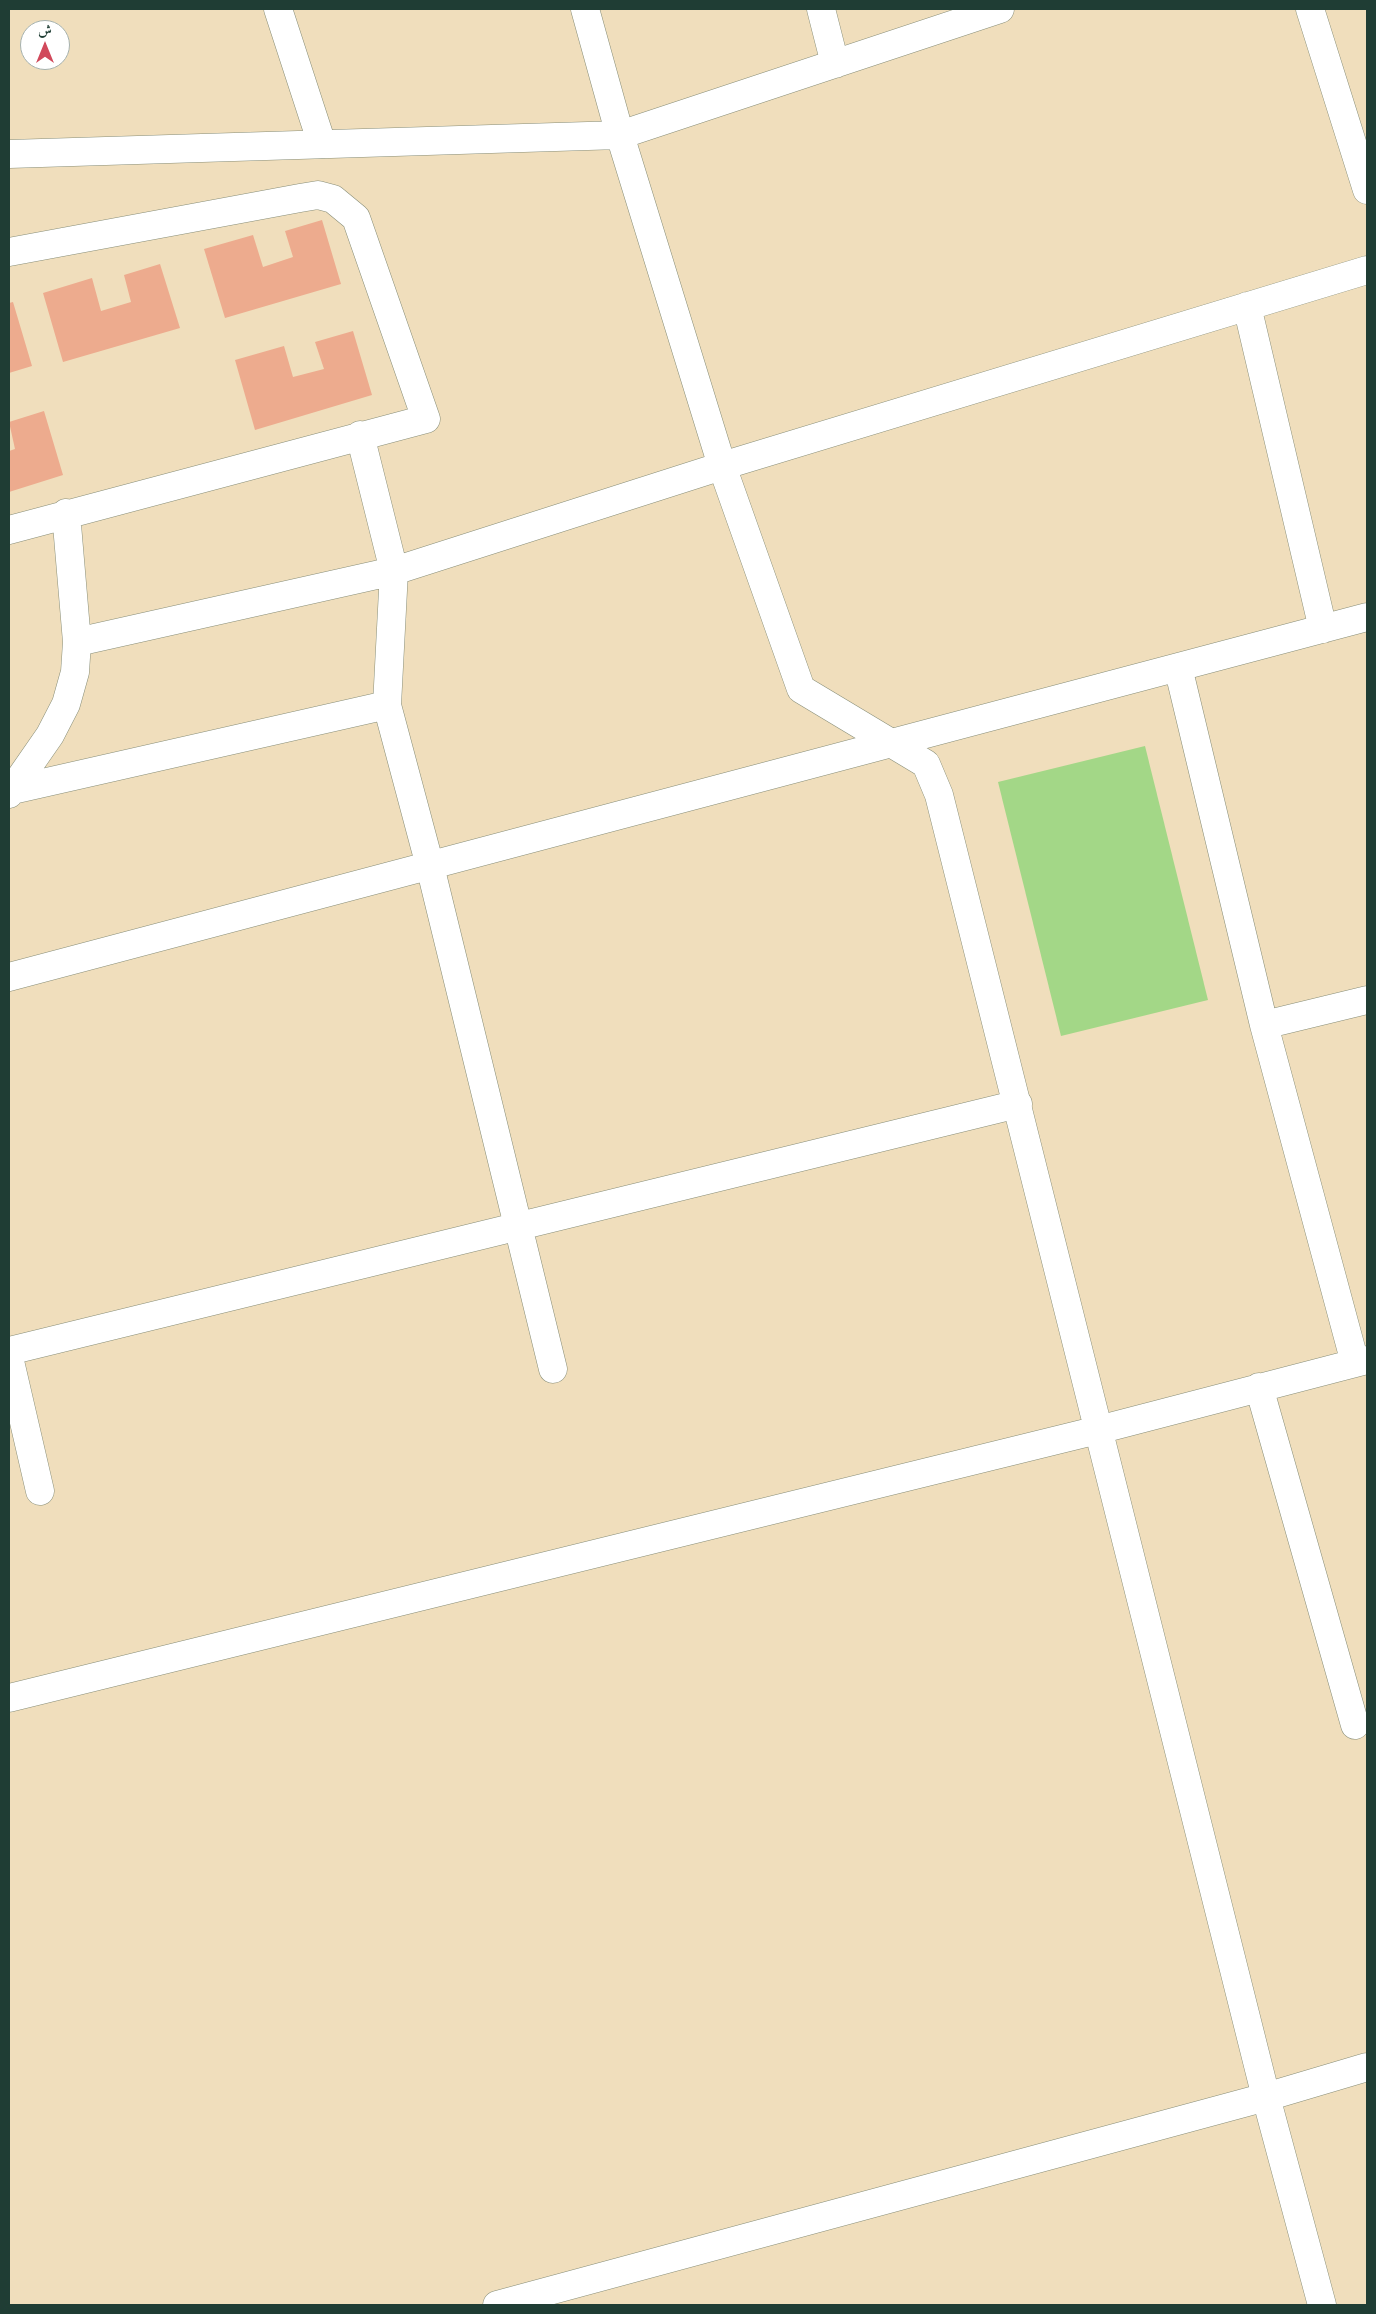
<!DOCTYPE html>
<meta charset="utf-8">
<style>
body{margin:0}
#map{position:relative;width:1376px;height:2314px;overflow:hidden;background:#f0debc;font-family:"IM FELL English",Amiri,serif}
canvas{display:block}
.frame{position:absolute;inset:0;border:10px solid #1f3d34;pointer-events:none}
.north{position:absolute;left:20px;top:20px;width:50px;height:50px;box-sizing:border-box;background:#fff;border:1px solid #a5b1ae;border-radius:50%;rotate:0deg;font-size:14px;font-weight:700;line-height:20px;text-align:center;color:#1f3d34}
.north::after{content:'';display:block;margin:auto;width:18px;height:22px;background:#d1495b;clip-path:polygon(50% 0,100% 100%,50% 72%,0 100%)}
</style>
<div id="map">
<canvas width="1376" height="2314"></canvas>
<div class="frame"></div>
<div class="north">ش</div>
</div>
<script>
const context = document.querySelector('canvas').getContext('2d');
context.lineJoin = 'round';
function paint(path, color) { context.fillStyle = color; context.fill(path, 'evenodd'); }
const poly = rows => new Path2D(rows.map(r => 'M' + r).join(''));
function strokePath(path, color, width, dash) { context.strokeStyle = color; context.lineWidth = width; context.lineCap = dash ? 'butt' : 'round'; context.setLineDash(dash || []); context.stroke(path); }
const green = poly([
 [1145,746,1208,1000,1061,1036,998,782]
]);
const building = poly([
 [322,220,341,284,225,318,204,249,253,235,263,267,293,257,285,231],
 [160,264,180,328,63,362,43,293,92,278,101,311,131,302,124,275],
 [13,302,32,366,9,373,9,303],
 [353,331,372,395,255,430,235,360,284,346,293,377,324,369,315,342],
 [44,411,63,475,9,492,9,451,15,449,9,422]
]);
const street = poly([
 [278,9,322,144],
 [821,9,835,64],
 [1310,9,1367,190],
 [620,135,1000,9],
 [9,252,300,198,318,195,333,199,356,218,426,419,9,530],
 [1247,306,1323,629],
 [360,435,394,571,387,705,430,866,553,1369],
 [77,642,394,571,722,466,1367,270],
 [1178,667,1264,1025,1355,1363],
 [12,790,387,705],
 [9,794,50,735,66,704,75,672,77,642,66,513],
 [9,977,1367,617],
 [1264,1025,1367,1000],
 [9,1351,1018,1104],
 [9,1357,40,1491],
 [1259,1387,1355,1725],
 [1098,1430,1367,1360],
 [497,2305,1266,2097,1367,2067]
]);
const secondary = poly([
 [585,9,620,135,722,466,801,689,926,764,939,795,1266,2097,1322,2305],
 [9,154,620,135],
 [9,1698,1098,1430]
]);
paint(green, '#a3d787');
paint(building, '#edab8e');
strokePath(street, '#888e78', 29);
strokePath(secondary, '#888e78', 29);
strokePath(street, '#fff', 28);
strokePath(secondary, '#fff', 28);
</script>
